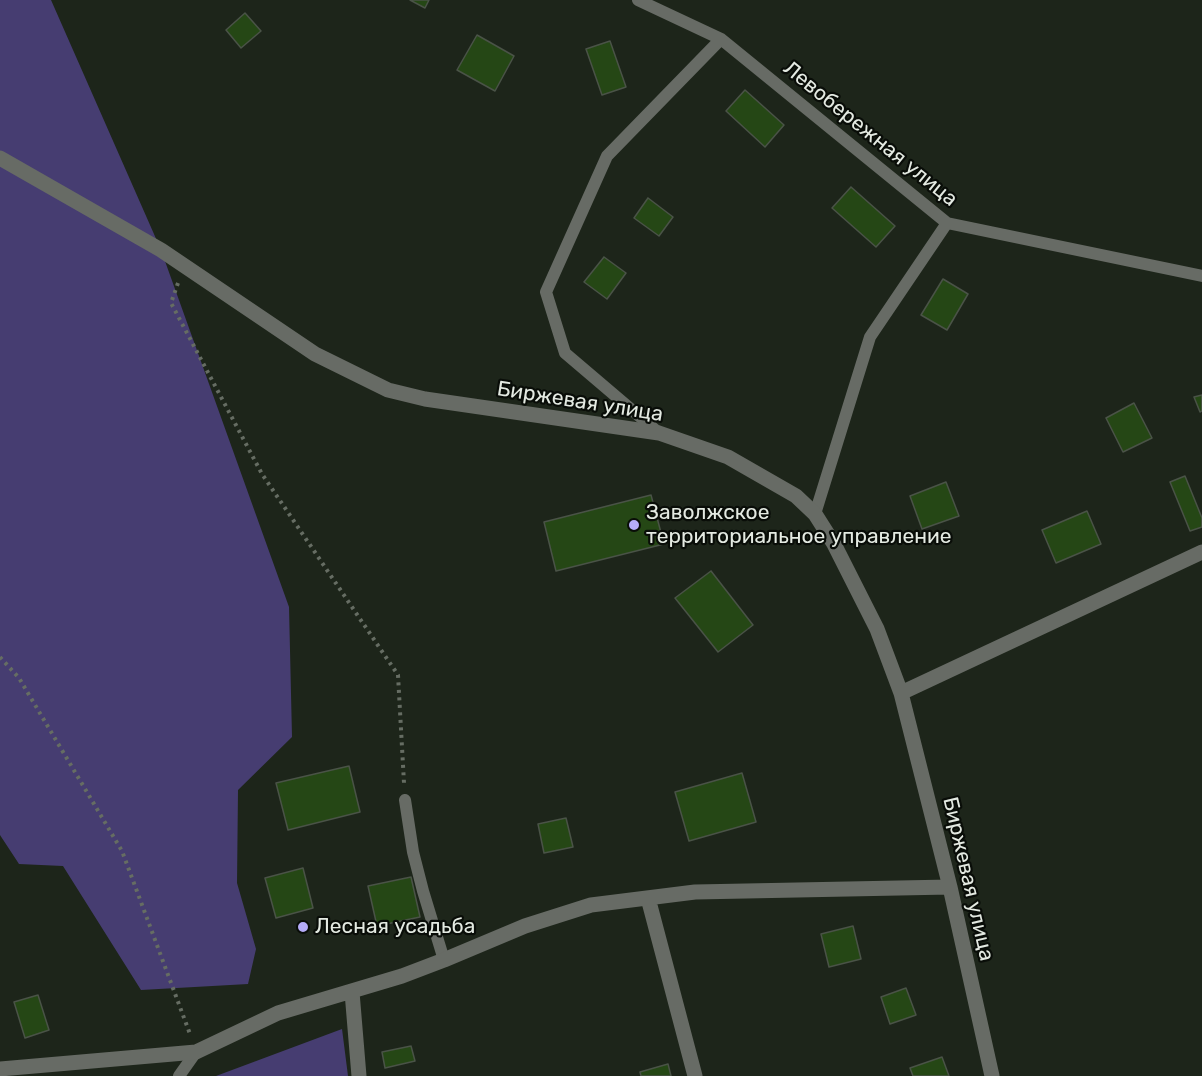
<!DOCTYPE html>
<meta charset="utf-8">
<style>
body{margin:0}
canvas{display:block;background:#1d251a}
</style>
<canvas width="1202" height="1076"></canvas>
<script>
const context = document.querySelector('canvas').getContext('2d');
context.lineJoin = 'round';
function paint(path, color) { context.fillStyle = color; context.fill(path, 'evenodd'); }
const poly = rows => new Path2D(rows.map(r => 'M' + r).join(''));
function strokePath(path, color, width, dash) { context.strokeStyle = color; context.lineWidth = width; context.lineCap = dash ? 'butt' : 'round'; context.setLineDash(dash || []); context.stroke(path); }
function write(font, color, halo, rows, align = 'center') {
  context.font = font + ' Rubik,sans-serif'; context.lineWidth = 4.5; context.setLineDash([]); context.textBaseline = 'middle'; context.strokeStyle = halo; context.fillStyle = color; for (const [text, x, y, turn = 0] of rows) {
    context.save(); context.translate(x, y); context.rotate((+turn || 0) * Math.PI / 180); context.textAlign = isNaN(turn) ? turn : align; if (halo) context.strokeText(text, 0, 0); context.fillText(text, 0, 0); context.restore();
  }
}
const forest = poly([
 [0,0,51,0,161,250,289,607,292,737,238,790,237,883,256,949,248,984,141,990,63,866,19,864,0,835],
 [342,1029,348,1076,216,1076]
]);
const building = poly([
 [410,0,429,0,425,8,410,0],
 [245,13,261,31,241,48,226,30,245,13],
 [477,35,514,56,495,91,457,70,477,35],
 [610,41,626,87,602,95,586,49,610,41],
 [745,90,784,125,765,147,726,111,745,90],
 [851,187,895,226,876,247,832,208,851,187],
 [648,198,673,217,659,236,634,218,648,198],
 [604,257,626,273,607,299,584,282,604,257],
 [943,279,968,294,947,330,921,315,943,279],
 [1202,395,1202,411,1200,412,1194,397,1202,395],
 [1134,403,1152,438,1123,452,1106,418,1134,403],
 [1185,476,1202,518,1202,527,1190,531,1170,482,1185,476],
 [946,482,959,516,922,529,910,496,946,482],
 [651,495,664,544,556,571,544,522,651,495],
 [1087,511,1101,544,1056,563,1042,530,1087,511],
 [711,571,753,625,718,652,675,598,711,571],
 [349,766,360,812,288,830,276,783,349,766],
 [742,773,756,822,689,841,675,792,742,773],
 [566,818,573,847,544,853,538,824,566,818],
 [303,868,313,908,276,918,265,878,303,868],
 [411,877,420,917,377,926,368,886,411,877],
 [853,926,861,959,829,967,821,934,853,926],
 [906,988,916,1015,890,1024,881,997,906,988],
 [38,995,49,1030,25,1038,14,1002,38,995],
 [411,1046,415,1061,385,1068,382,1052,411,1046],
 [942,1057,949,1076,913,1076,910,1068,942,1057],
 [668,1064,671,1076,641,1076,640,1072,668,1064]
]);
const path = poly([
 [178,283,171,303,262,474,398,675,404,783],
 [0,657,19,678,122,851,190,1034]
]);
const service = poly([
 [638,0,721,39,947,223,1202,276],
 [659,433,565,353,546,292,607,156,721,39],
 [815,514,870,337,947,223],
 [405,800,413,852,423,891,444,960],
 [179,1076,196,1052]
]);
const minor = poly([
 [0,158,161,250,315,354,388,390,425,399,659,433,728,457,796,496,815,514,834,544,877,629,901,693,950,887,992,1076],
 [901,693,1202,552],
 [648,898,695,1076],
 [352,992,359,1076],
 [0,1069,196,1052,278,1013,402,976,444,960,525,926,591,905,695,892,950,887]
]);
const markers = [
 [634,525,6,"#b5acf8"],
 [303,927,6,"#b5acf8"]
];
const streetNames = [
 ["Левобережная улица",870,134,39],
 ["Биржевая улица",580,402,9],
 ["Биржевая улица",968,879,77]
];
const poiNames = [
 ["Заволжское",646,513],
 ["территориальное управление",646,537],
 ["Лесная усадьба",315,927]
];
paint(forest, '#463d71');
paint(building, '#254715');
strokePath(building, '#4a5347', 1.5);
strokePath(path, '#666d63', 4, [3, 4.5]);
strokePath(service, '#676b65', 12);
strokePath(minor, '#676b65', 15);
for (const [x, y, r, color] of markers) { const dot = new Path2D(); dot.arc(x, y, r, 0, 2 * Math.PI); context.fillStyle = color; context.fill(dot); strokePath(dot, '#090d08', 2); }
write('21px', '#e4eae2', '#090d08', streetNames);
write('21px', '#e4eae2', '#090d08', poiNames, 'left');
</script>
